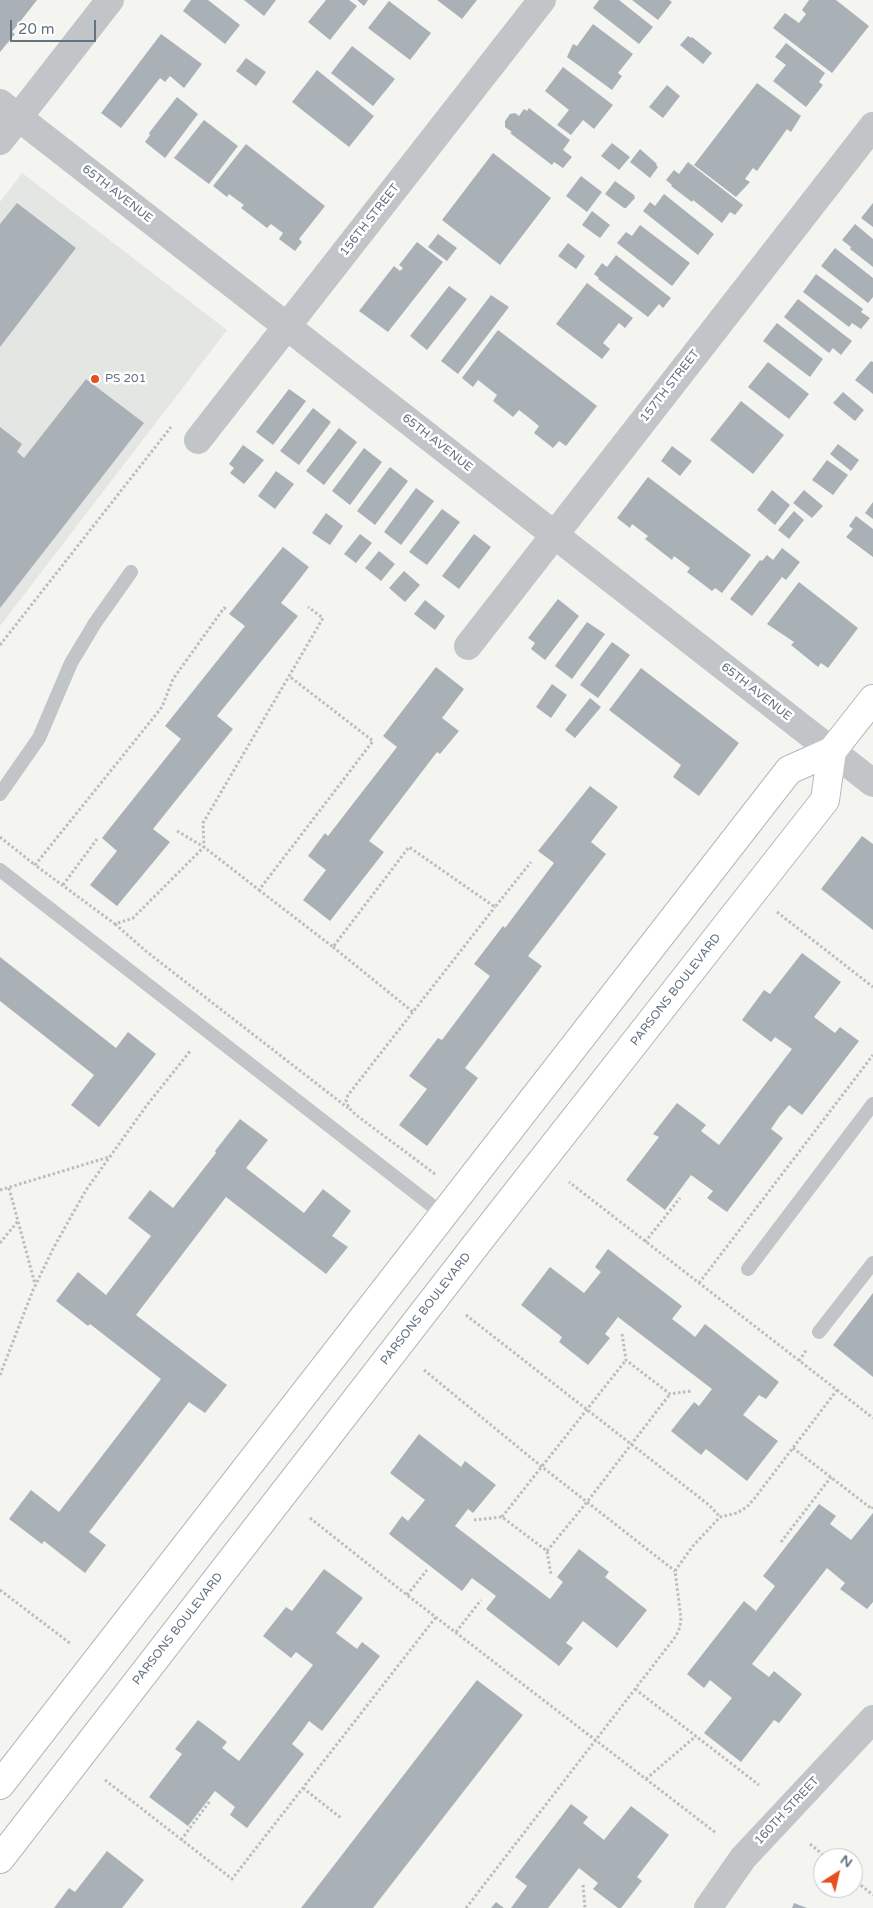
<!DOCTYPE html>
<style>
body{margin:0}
#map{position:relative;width:873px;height:1908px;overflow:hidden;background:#f4f4f0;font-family:"Varela Round",sans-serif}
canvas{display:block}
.north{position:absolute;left:813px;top:1848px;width:50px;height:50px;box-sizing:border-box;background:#fff;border:1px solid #c0c7cd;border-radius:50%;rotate:35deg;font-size:14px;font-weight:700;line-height:20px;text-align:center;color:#627382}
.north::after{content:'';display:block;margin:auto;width:18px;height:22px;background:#e74f1d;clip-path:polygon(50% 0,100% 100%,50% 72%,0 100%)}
.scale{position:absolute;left:10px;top:20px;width:86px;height:22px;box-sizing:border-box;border:2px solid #627382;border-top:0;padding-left:6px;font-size:15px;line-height:18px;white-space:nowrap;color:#627382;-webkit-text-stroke:4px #fff;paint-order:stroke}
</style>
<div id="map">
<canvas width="873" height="1908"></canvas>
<div class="north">N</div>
<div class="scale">20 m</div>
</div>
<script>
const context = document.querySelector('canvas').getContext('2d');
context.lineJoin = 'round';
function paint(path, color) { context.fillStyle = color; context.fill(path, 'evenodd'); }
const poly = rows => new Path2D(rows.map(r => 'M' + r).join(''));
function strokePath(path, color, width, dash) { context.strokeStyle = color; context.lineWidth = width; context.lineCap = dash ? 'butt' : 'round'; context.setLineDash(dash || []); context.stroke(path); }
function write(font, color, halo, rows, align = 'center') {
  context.font = font + ' "Varela Round",sans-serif'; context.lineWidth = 5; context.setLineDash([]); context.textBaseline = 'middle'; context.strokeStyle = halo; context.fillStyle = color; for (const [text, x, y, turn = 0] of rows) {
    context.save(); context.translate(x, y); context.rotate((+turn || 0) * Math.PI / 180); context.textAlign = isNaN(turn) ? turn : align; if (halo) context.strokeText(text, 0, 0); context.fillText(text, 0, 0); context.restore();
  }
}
const built = poly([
 [22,173,227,330,0,626,0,202]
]);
const building = poly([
 [0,0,37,0,12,32,15,34,0,52],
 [191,0,208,0,240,25,225,44,183,11],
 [244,0,276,0,264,16],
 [326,0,349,0,357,6,330,40,308,22],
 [357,0,368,0,364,6],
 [437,0,477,0,462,19],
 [599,0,619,0,653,27,639,44,593,8],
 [632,0,669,0,672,2,658,20],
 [809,0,836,0,869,26,832,73,773,28,785,13,799,23,806,14,802,10],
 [389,1,431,33,410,60,368,28],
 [593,24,633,54,618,73,622,76,612,90,567,57,573,44,577,46],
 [161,34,202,64,184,88,170,76,165,82,160,78,121,128,101,113],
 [688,36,691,38,692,37,712,53,703,64,680,45],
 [786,43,825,73,819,82,823,85,806,107,773,81,786,65,775,57],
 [352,46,395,79,373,106,331,73],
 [246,58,266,72,256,86,236,71],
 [563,67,613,105,594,129,583,120,571,135,557,125,569,110,545,91],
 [317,70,374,116,349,147,292,102],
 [757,83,801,116,791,132,787,129,757,171,753,168,745,179,750,182,736,197,694,165],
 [667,85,680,96,663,118,649,107],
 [177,97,198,114,165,158,145,142,150,135,149,133],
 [529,108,570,140,563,150,572,157,563,168,554,162,552,165,510,133,512,132,505,127,505,121,510,114,515,113,519,116,524,109,527,111],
 [204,120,238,146,209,184,174,158],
 [612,143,630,157,619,170,601,156],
 [246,144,325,206,299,239,302,242,295,251,279,239,283,233,271,224,267,228,241,208,244,205,229,194,227,197,213,186],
 [640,149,657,164,656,165,658,167,650,178,630,162],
 [493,153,551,198,500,265,442,220],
 [688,162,743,205,735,215,730,212,722,223,693,200,692,202,671,186,672,185,666,180,674,170,679,174],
 [581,176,602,192,587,212,566,196],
 [615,181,634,195,635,198,626,208,624,208,605,194],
 [664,194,714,234,698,255,643,211,650,202,655,206],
 [17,203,76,248,0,347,0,224],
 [873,203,873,227,861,218],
 [592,211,610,225,600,238,582,225],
 [855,224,873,239,873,267,850,249,851,247,842,240],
 [640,225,690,263,672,286,617,243,626,232,632,236],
 [438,234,457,248,447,261,428,247],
 [417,242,443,262,388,332,359,311,394,266,400,271,403,268,399,265],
 [568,243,585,256,576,269,558,256],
 [835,248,873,278,873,297,868,303,821,266],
 [616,255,671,298,663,308,659,304,648,317,598,279,599,278,594,274,602,263,607,267],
 [816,274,863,309,861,312,870,318,861,329,852,323,849,327,803,292],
 [587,283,633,318,625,328,619,323,603,343,610,349,602,359,556,324],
 [449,286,467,299,427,350,410,336],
 [491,295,509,307,458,374,441,361],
 [798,299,852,341,841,355,833,348,829,353,784,317],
 [777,323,823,359,810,377,763,341],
 [498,330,597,406,566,446,559,441,553,448,534,433,539,426,528,417,519,410,513,417,493,401,497,395,478,380,473,387,462,378],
 [871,361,873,362,873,394,855,380],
 [768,362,809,394,789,419,748,387],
 [86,379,144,423,0,608,0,427,22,444,17,452,24,458],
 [289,389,306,401,273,445,256,432],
 [843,392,864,410,855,421,833,403],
 [741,401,784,435,753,474,710,440],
 [313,408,331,422,299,465,280,451],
 [339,428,357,442,324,485,306,471],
 [838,444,859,460,851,471,830,454],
 [243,445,264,460,244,484,230,473,234,468,229,464],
 [672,446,692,461,680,476,661,461],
 [364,448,382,462,350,505,332,491],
 [827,460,848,475,833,495,812,480],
 [390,467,408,481,375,525,357,511],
 [276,471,294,484,275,509,258,496],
 [648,477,751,555,722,593,715,588,712,591,687,572,690,568,674,556,672,560,645,539,648,536,632,524,630,528,617,518],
 [416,488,434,501,401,545,384,532],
 [772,490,790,505,775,525,757,510],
 [804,490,823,506,812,518,793,503],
 [873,502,873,519,865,513],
 [442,509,460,522,427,565,409,552],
 [794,511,804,520,789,539,778,530],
 [326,513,343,526,330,545,312,533],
 [856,516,873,529,873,557,846,537,853,529,849,526],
 [360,534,372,543,356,563,344,554],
 [474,534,491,547,459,589,442,576],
 [283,547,309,567,281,603,298,616,217,716,233,729,153,829,170,842,117,906,90,885,117,851,102,838,181,739,165,726,245,626,229,614],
 [782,548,800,562,786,580,782,577,752,616,730,599,760,560,762,561,767,555,773,560],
 [379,551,395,564,381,581,365,568],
 [404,571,420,585,405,602,389,588],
 [799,582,858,628,828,668,821,663,818,667,791,645,794,642,767,624],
 [558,599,579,616,545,660,531,649,535,643,528,638],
 [425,600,445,616,435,630,414,614],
 [587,622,605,634,572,679,555,666],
 [612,642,630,655,598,698,580,685],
 [436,667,464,689,442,718,459,731,440,754,437,752,369,841,384,852,330,921,303,900,326,870,308,856,325,833,328,836,397,747,383,736],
 [641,668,739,743,699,796,673,777,681,765,609,710],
 [552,684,567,695,551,718,536,707],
 [590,698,601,707,575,738,565,730],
 [590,786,618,807,591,842,606,854,528,956,542,966,465,1068,478,1078,427,1146,399,1125,427,1089,409,1076,438,1038,442,1040,490,976,474,964,503,926,505,928,554,863,538,851],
 [862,836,873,844,873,930,821,889],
 [802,953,841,982,814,1017,835,1033,840,1027,859,1041,802,1115,789,1105,779,1117,771,1129,783,1138,727,1212,707,1198,713,1191,691,1175,665,1210,626,1180,659,1137,653,1134,677,1103,706,1125,701,1131,719,1145,792,1049,775,1037,771,1042,742,1020,764,990,770,994],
 [0,957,116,1048,128,1032,156,1054,99,1127,71,1105,94,1075,0,1001],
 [240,1119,268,1140,246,1168,304,1213,323,1189,351,1211,332,1236,348,1247,326,1274,226,1197,136,1315,227,1385,205,1413,189,1402,89,1532,106,1545,85,1573,44,1541,42,1544,9,1519,31,1490,59,1512,161,1379,90,1324,88,1326,56,1301,78,1272,106,1295,151,1236,128,1218,150,1190,173,1208,216,1153,215,1151],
 [608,1249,682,1306,672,1319,684,1328,695,1337,705,1324,779,1382,766,1399,759,1395,743,1415,778,1441,747,1481,706,1449,701,1455,671,1431,694,1402,699,1406,712,1389,618,1317,605,1334,610,1338,588,1365,559,1342,562,1337,521,1305,550,1267,584,1293,601,1272,595,1267],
 [873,1293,873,1377,833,1345],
 [419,1434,461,1467,465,1461,496,1485,473,1513,468,1509,455,1526,550,1599,563,1582,557,1577,579,1549,609,1572,605,1577,647,1610,617,1648,583,1621,566,1643,573,1648,559,1666,486,1609,496,1596,472,1578,462,1591,389,1534,402,1516,408,1521,425,1500,390,1473],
 [819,1504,836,1516,830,1524,851,1540,873,1513,873,1602,867,1609,840,1589,845,1583,827,1568,752,1664,769,1677,774,1671,802,1694,779,1723,774,1720,741,1762,704,1733,732,1698,710,1680,704,1688,687,1674,744,1601,756,1611,775,1586,763,1576],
 [324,1569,363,1598,336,1633,357,1649,362,1642,380,1656,322,1731,309,1721,302,1731,292,1744,304,1754,247,1828,230,1815,235,1807,215,1791,188,1826,149,1797,182,1754,175,1749,198,1720,227,1742,222,1748,239,1761,313,1665,296,1652,291,1658,263,1636,286,1607,292,1611],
 [477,1680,523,1715,373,1908,301,1908],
 [571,1804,588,1817,583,1823,604,1840,631,1806,669,1835,637,1877,642,1881,621,1908,618,1908,593,1889,598,1883,579,1868,548,1908,511,1908,527,1886,515,1877],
 [107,1851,144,1880,122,1908,54,1908,69,1888,75,1892],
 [496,1902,504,1908,491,1908],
 [794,1903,807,1908,792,1908]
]);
const path = poly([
 [226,609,224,608,173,679,162,707,35,865,115,924,133,918,204,847,203,823,323,618,308,607],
 [0,645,171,427],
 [177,831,204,847,259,890,373,741,289,676],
 [0,837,35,865],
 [63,885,97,839],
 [259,890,333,947,409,847,495,907,531,862],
 [777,912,873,987],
 [115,924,147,952,348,1108],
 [333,947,413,1012],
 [435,1174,356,1115,349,1108,346,1100,348,1095,495,907],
 [9,1188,35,1284],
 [0,1190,109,1157],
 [645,1242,680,1198],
 [0,1243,18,1221],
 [699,1283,873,1055],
 [466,1315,709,1505,720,1517],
 [622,1334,626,1360,670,1394,691,1391],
 [799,1361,807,1349],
 [424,1370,541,1466,675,1571],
 [0,1375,33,1290,54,1247,86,1190,147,1105,191,1050],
 [837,1390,873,1418],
 [793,1448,872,1509,873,1507],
 [502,1517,626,1360],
 [310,1518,407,1595,716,1833],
 [474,1520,502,1517,547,1551,551,1575],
 [781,1542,831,1477],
 [547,1551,587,1502,670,1394],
 [0,1590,71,1644],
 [407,1595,427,1570],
 [456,1632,481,1600],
 [635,1689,759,1785],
 [646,1779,696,1736],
 [105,1780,232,1879,436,1617],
 [303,1788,341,1818],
 [181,1840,210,1801],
 [810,1844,827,1858],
 [853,1879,873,1895],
 [583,1885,585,1908],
 [466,1908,676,1636,680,1627,681,1618,675,1571,692,1547,720,1517,737,1513,747,1507,754,1499,837,1390,569,1182]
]);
const lane = poly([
 [0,794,39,738,71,663,95,623,131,572],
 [0,870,444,1215],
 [748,1269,873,1104],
 [819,1332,873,1263]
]);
const street = poly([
 [0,103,873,783],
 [0,141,110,0],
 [198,440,542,0],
 [468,646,873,126],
 [708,1908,743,1858,873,1719]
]);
const secondary = poly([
 [0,1785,789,770,832,751,873,699],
 [0,1859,482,1237,825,800,832,751]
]);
const markers = [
 [95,379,5,"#e74f1d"]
];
const streetNames = [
 ["65TH AVENUE",117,194,38],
 ["156TH STREET",370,220,-52],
 ["157TH STREET",670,386,-52],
 ["65TH AVENUE",437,443,38],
 ["65TH AVENUE",756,692,38],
 ["PARSONS BOULEVARD",676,990,-52],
 ["PARSONS BOULEVARD",426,1309,-52],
 ["PARSONS BOULEVARD",178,1629,-52],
 ["160TH STREET",787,1811,-47]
];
const poiNames = [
 ["PS 201",105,379]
];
paint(built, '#e4e6e3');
paint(building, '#a9b1b7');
strokePath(secondary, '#b3b8bd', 30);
strokePath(path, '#bbbdbf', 3, [2.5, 2.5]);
strokePath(lane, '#c1c5c8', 14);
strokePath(street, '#c1c5c8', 28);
strokePath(secondary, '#fff', 28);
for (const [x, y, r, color] of markers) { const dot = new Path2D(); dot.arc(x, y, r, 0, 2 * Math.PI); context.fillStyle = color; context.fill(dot); strokePath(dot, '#fff', 2); }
write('12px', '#627382', '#fff', streetNames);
write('12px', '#627382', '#fff', poiNames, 'left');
</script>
